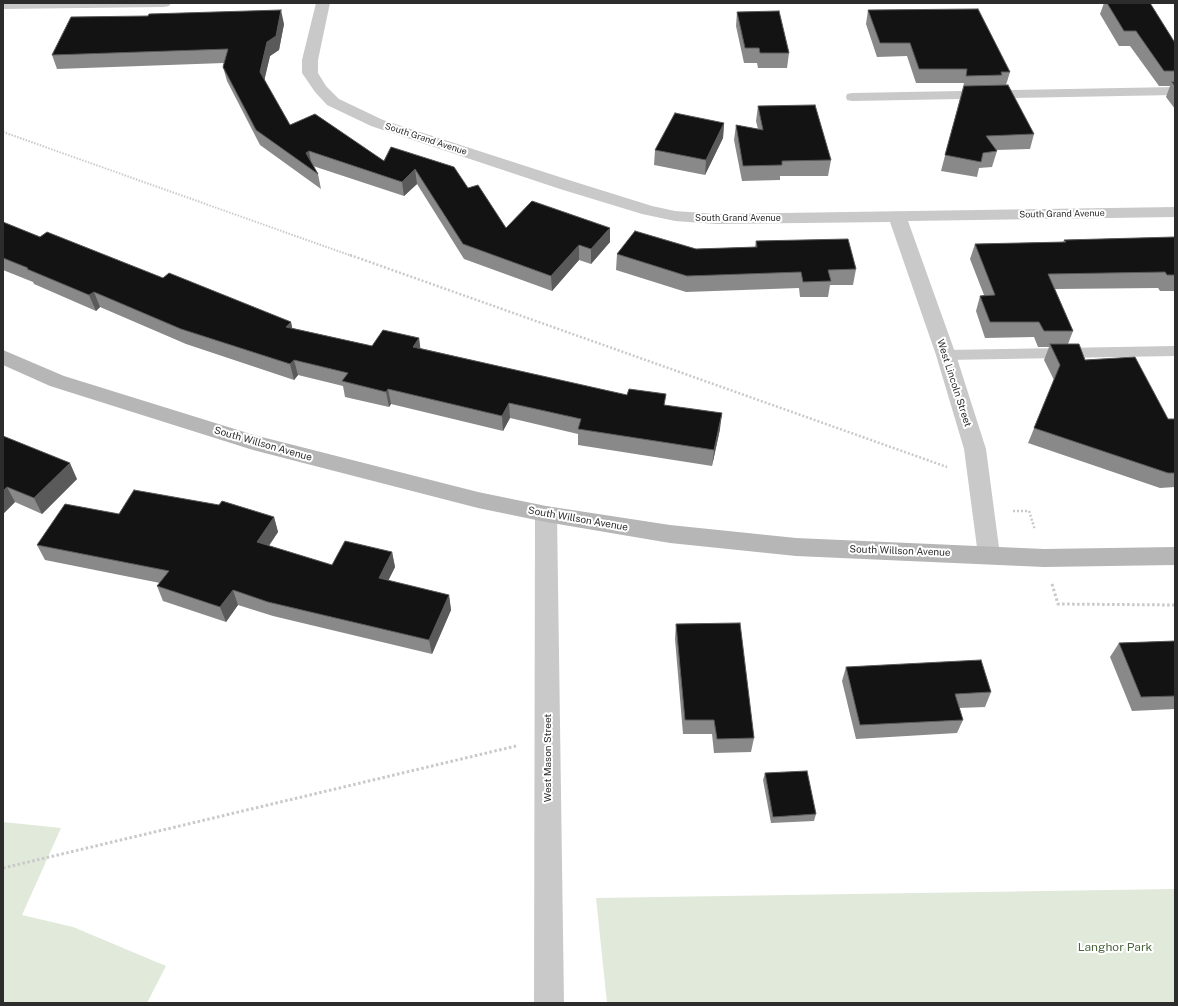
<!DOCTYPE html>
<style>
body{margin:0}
#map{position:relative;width:1178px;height:1006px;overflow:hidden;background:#fff;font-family:"Public Sans",sans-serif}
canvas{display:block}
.frame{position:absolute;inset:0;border:4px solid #2c2c2c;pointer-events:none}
</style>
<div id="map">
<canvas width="1178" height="1006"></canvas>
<div class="frame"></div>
</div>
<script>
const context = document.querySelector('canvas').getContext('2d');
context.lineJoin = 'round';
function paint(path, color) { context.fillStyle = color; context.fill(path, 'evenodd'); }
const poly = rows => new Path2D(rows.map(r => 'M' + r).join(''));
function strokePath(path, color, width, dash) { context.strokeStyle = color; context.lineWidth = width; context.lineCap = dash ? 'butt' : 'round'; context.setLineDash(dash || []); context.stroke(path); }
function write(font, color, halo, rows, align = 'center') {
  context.font = font + ' "Public Sans",sans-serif'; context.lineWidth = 4; context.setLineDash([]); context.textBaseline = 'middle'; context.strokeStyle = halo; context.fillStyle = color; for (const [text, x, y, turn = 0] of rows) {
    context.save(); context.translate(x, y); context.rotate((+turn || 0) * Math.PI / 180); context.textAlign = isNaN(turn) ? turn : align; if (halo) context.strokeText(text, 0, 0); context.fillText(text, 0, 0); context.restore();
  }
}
const green = poly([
 [3,822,61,828,22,915,73,927,166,966,147,1003,3,1003],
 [1175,889,1175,1003,607,1003,596,898]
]);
const pathFar2 = poly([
 [3,132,352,256]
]);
const pathFar1 = poly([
 [350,255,947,467],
 [1013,511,1029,511,1035,530]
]);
const path = poly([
 [1052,584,1058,604,1175,605],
 [3,868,516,746]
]);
const lane = poly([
 [1175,87,1175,95,852,101,847,100,846,97,847,94,852,93,1175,87],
 [1175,346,1175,356,946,360,940,359,938,355,940,351,946,350,1175,346]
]);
const street = poly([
 [3,3,171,3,169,6,164,7,3,9,3,3],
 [316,3,330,3,318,60,318,73,326,86,339,99,383,120,572,181,652,206,675,211,716,214,1175,207,1175,217,908,221,956,355,986,449,1000,555,997,561,989,564,981,561,978,555,964,449,936,355,890,222,716,224,675,221,642,214,560,189,371,126,327,105,315,92,302,73,302,60,316,3],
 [546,506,554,508,557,514,564,1003,534,1003,535,514,538,508,546,506]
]);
const secondary = poly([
 [3,350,64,376,254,435,478,492,546,506,670,525,796,538,1044,549,1175,547,1175,565,1044,567,796,556,670,543,546,522,478,508,253,450,50,386,3,365,3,350]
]);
const wall = poly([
 [1104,3,1150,3,1175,43,1175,109,1166,97,1170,86,1159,86,1130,46,1119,46,1100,14],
 [868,10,1010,72,1006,85,1034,134,1030,149,996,150,997,151,992,167,979,168,977,177,941,171,964,83,916,83,907,56,877,57,866,24],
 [737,12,789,53,787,68,758,68,757,63,744,63,736,26],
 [148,16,284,24,279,50,270,56,264,80,290,125,384,161,391,147,468,188,506,228,610,242,591,264,579,260,552,291,464,259,417,184,404,196,313,166,318,174,321,189,260,145,227,81,223,67,224,63,57,69,52,55],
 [758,106,831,160,828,176,780,176,780,180,742,181,734,140,736,125,758,129,756,121],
 [724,123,723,138,705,175,654,165,655,150],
 [3,222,40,237,291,322,292,328,372,346,419,338,420,348,665,405,720,429,712,466,578,445,578,434,510,418,503,431,391,404,389,407,345,397,343,386,298,375,294,380,186,344,100,307,96,311,34,284,33,282,3,270],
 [1175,237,1175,291,1160,291,1158,288,1055,289,1073,331,1068,344,1085,360,1168,419,1175,419,1175,487,1160,488,1028,443,1054,380,1044,360,1049,347,1038,347,1034,337,985,338,976,311,980,296,984,295,970,259,975,244,1063,242,1064,240],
 [756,241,856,269,853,285,830,285,828,297,800,297,799,288,686,292,616,270,617,254,696,249,755,247],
 [3,436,77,479,42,514,15,502,3,514],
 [119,514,274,517,278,532,269,546,332,565,392,552,395,567,388,581,449,595,451,610,432,654,273,616,238,605,226,622,163,601,157,586,160,583,45,560,37,545],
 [676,624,754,738,751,752,714,753,712,734,683,734,675,639],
 [1175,641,1175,709,1132,711,1110,657,1119,643],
 [846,667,991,692,985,707,959,708,963,720,957,733,856,739,842,681],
 [765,773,816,814,814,821,771,823,763,780]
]);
const shadedWall = poly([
 [281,10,284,24,279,50,270,56,263,86,260,72,267,42],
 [724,123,723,138,705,175,706,160],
 [309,151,312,166,306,153],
 [415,169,417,184,404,196,402,182],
 [610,228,610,242,591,264,591,249],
 [579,245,579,260,552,291,551,276],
 [94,292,100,307,96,311,89,295],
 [291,322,294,337,286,327],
 [419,338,421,353,413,347],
 [294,360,298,375,294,380,290,364],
 [388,389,391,404,389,407,386,392],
 [509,403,510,418,503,431,502,416],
 [722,413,720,429,712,466,714,450],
 [70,463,77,479,42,514,34,498],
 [7,487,15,502,3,514,3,491],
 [274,517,278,532,261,557,257,542],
 [392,552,395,567,382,593,379,578],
 [233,590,238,605,226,622,220,607],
 [449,595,451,610,432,654,429,640]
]);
const building = poly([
 [1107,3,1150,3,1175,43,1175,71,1164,71,1136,31,1124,31,1107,3],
 [978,9,1010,72,1001,72,1002,75,966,76,967,69,919,69,910,43,880,43,868,10,978,9],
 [281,10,276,36,267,42,260,72,290,125,315,114,384,161,391,147,454,167,468,188,478,185,506,228,532,201,610,228,591,249,579,245,551,276,463,244,415,169,402,182,309,151,306,153,318,174,256,130,223,67,228,49,52,55,71,17,148,16,149,14,281,10],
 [779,11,789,53,760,53,759,48,745,48,737,12,779,11],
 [1172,82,1175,82,1175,86,1172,82],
 [1008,85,1034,134,986,136,997,151,983,153,981,162,945,155,964,86,1008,85],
 [815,105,831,160,782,161,782,165,743,166,736,125,763,130,758,106,815,105],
 [675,113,724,123,706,160,655,150,675,113],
 [3,222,40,237,47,232,163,278,169,273,291,322,286,327,372,346,383,330,419,338,413,347,627,395,629,389,666,394,664,405,722,413,714,450,578,429,581,419,509,403,502,416,388,389,386,392,342,381,348,373,294,360,290,364,181,329,94,292,89,295,27,269,28,268,3,258,3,222],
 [635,231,696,249,757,247,756,241,848,239,856,269,828,270,831,281,803,282,801,272,687,276,617,254,635,231],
 [1175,237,1175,275,1167,275,1165,272,1048,274,1073,331,1044,331,1039,322,990,322,980,296,995,295,975,244,1066,242,1064,240,1175,237],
 [1050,344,1079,344,1085,360,1135,357,1168,419,1175,419,1175,473,1168,473,1034,428,1060,365,1050,344],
 [3,436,70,463,34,498,7,487,3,491,3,436],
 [134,490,219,505,222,501,274,517,257,542,332,565,345,541,392,552,379,578,449,595,429,640,268,602,233,590,220,607,157,586,169,571,37,545,65,504,119,514,134,490],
 [740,623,754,738,717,739,714,720,685,720,676,624,740,623],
 [1175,641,1175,696,1141,697,1119,643,1175,641],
 [981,660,991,692,955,694,963,720,860,725,846,667,981,660],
 [807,771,816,814,773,817,765,773,807,771]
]);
const farStreetnames = [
 ["South Grand Avenue",426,139,18],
 ["South Grand Avenue",1062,214,-1],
 ["South Grand Avenue",738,218]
];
const streetNames = [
 ["West Lincoln Street",954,383,72],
 ["South Willson Avenue",263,444,16],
 ["South Willson Avenue",578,519,10],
 ["South Willson Avenue",900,551,2],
 ["West Mason Street",548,758,-90]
];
const nearParknames = [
 ["Langhor Park",1115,947]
];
paint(green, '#e0e9da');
strokePath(pathFar2, '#c9c9c9', 2, [1.5, 1.5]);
strokePath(pathFar1, '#c9c9c9', 2.5, [2, 2]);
strokePath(path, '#c9c9c9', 3, [2.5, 2.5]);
paint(lane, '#c9c9c9');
paint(street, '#c9c9c9');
paint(secondary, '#b6b6b6');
paint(wall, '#898989');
paint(shadedWall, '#5a5a5a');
paint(building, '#131313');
strokePath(building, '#5a5a5a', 1);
write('9px', '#2c2c2c', '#fff', farStreetnames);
write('10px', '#2c2c2c', '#fff', streetNames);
write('12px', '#4b653c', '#fff', nearParknames);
</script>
